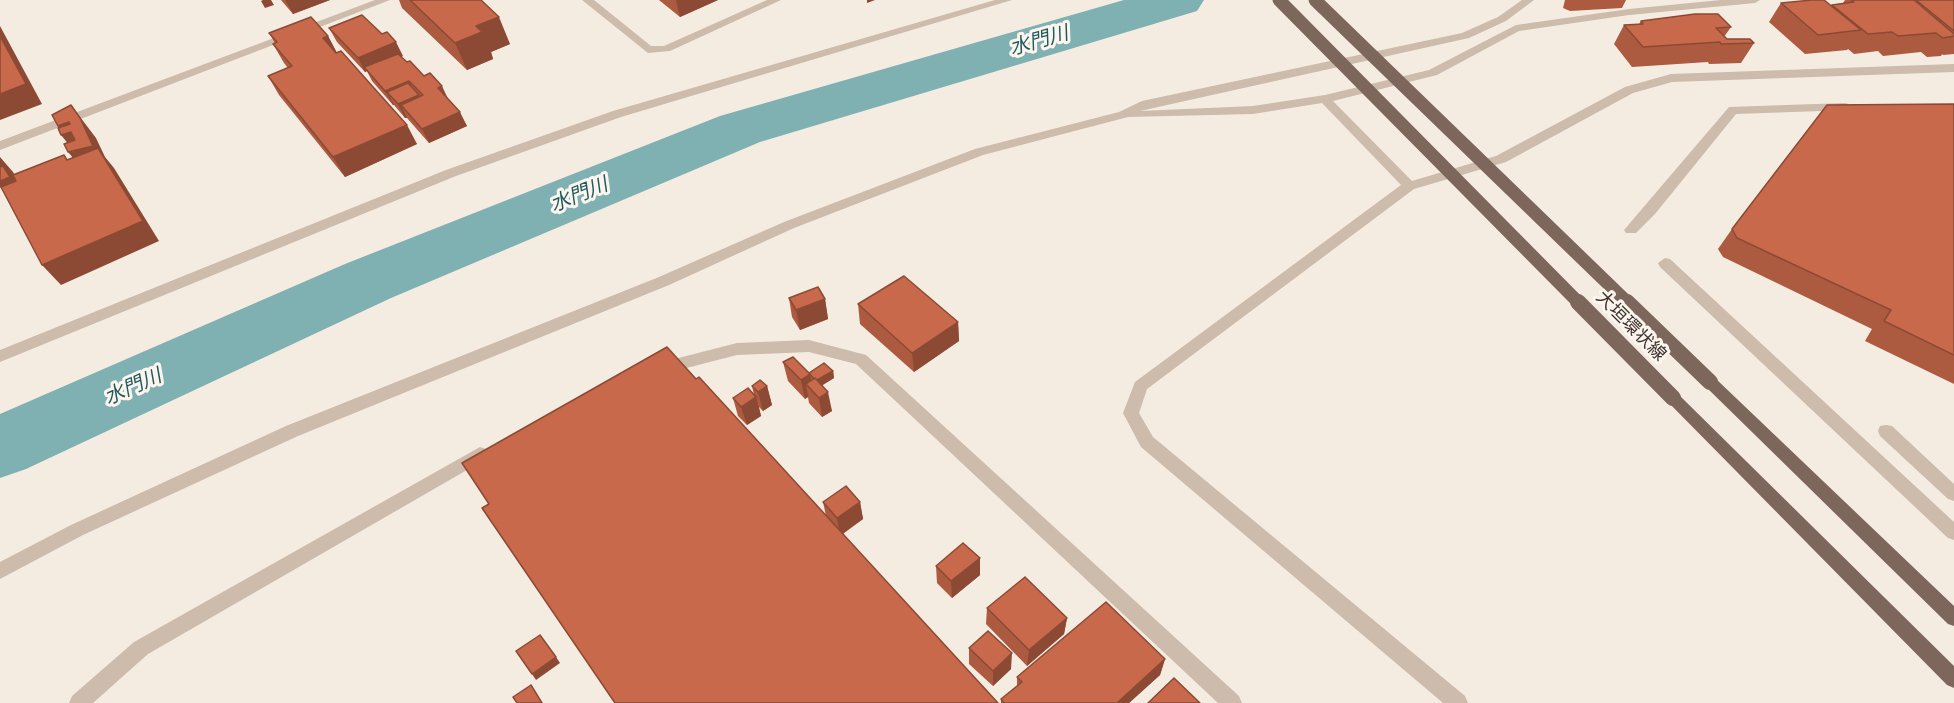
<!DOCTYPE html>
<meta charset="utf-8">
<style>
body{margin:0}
canvas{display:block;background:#f4ebe1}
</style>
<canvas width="1954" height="703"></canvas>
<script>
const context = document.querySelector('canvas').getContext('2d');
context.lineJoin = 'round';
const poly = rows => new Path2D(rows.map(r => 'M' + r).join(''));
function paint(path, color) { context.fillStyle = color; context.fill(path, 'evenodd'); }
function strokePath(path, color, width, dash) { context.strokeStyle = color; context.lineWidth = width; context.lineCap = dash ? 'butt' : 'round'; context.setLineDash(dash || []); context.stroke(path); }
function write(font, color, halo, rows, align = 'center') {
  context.font = font + ' Quicksand,"Noto Sans JP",sans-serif'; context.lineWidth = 6; context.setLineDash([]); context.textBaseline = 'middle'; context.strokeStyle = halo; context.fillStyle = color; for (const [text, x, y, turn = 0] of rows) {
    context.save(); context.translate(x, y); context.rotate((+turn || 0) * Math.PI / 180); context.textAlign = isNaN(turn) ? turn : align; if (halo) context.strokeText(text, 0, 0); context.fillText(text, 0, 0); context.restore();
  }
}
const river = poly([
 [1124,0,1204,0,1197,11,760,142,391,298,26,469,0,478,0,414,345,264,720,116,1124,0]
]);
const service = poly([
 [1845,103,1849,104,1849,110,1736,114,1655,214,1636,233,1626,233,1624,230,1729,107,1845,103],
 [1665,258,1670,259,1954,522,1954,540,1948,538,1660,267,1658,263,1665,258],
 [809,340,866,355,1239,696,1242,703,1218,703,856,364,809,352,737,355,663,374,658,372,655,368,658,364,663,362,737,343,809,340],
 [1886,425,1892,426,1954,484,1954,501,1948,499,1880,436,1878,431,1880,426,1886,425],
 [480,447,486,449,488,454,486,459,148,654,93,703,69,703,72,696,134,642,480,447]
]);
const minor = poly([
 [375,0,390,0,0,150,0,141,375,0],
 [582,0,594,0,651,46,664,46,767,0,781,0,670,51,648,53,582,0],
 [995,0,1012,0,621,117,456,176,0,362,0,350,446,170,613,111,995,0],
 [1522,0,1534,0,1506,21,1469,38,1140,111,1253,106,1325,95,1429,70,1516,25,1629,9,1721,0,1760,0,1755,3,1629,15,1519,31,1437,75,1333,101,1412,181,1496,156,1625,87,1671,74,1954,64,1954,72,1672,82,1633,93,1506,162,1414,189,1147,389,1139,413,1153,437,1465,696,1468,703,1443,703,1141,447,1123,413,1135,382,1401,185,1322,103,1253,114,1128,117,983,155,794,228,669,285,298,436,83,535,0,579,0,562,71,525,286,426,659,277,784,222,975,149,1119,112,1142,101,1462,33,1498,17,1522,0]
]);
const primary = poly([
 [1710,376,1715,378,1954,606,1954,626,1948,624,1705,386,1702,382,1705,378,1710,376],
 [1673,392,1678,394,1954,666,1954,688,1947,685,1668,402,1665,398,1668,394,1673,392]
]);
const primaryBridgeFar1 = poly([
 [1279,0,1579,303],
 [1315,0,1628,303]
]);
const primaryBridge = poly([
 [1578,302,1673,398],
 [1627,302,1710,382]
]);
const wall = poly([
 [281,0,330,0,293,14],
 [399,0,481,0,510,44,491,52,493,59,467,70,402,8],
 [659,0,718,0,680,17],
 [1565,0,1626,0,1622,8,1570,11,1563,8],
 [1845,0,1954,0,1954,54,1943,55,1942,54,1941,56,1927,57,1921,52,1883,56,1878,51,1854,54,1848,49,1847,50,1805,54,1769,22,1781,3,1831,6,1832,5,1843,3],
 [1641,21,1731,27,1724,37,1727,39,1754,43,1741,63,1709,64,1708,62,1632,67,1614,44,1624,25,1639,24],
 [329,28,403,56,401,57,407,62,424,76,448,99,467,126,429,143,407,118,405,118,394,105,393,105,372,81,367,71,365,72,337,42],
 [269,33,328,36,337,53,417,144,345,177,279,95,268,76,288,68,284,63,273,44,275,43],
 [1954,104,1954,384,1865,341,1872,329,1723,257,1718,249,1732,229],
 [789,298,825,299,828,319,800,330,792,317],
 [858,304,958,322,959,341,914,372,860,324],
 [783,362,809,373,833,371,834,378,822,385,832,411,822,417,809,403,808,397,805,399,788,381],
 [696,379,826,516,823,502,860,502,863,519,843,534,489,504],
 [752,386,767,386,772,405,763,411,759,407,761,416,747,425,738,416,733,398,754,395],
 [936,566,980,575,952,598,937,583],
 [987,608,1067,618,1064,634,1027,666,986,624],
 [969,648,1011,669,993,686,969,664],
 [1165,659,1160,675,1129,703,1001,703,1001,699,1017,687,1017,677]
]);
const shadedWall = poly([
 [263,0,271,0,274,5,265,8,261,1],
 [285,0,330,0,293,14],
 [676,0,718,0,680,17],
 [867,0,875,0,867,3],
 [499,17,510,44,491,52,493,59,467,70,455,43,476,26],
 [0,26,42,104,0,120],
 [328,36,338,55,323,38],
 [396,42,403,56,368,71,364,67,367,71,365,72,358,58],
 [409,81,416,95,387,92,394,105,393,105,385,91],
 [442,86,449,101,438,88],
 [419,95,426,109,401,105,407,118,405,118,398,104],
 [71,105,96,138,105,157,114,168,159,241,61,285,42,265,85,172,68,152,74,151,61,135,65,134,58,126,69,122],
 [460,112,467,126,429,143,422,129],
 [407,125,417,144,345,177,333,157],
 [0,157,13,172,19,183,14,202,0,187],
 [825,299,828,319,800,330,796,310],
 [958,322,959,341,914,372,912,353],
 [833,371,834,378,818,388,817,381],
 [810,374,814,393,806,384,808,397,805,399,801,380],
 [767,386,772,405,763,411,758,392],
 [828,392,832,411,822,417,819,398],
 [756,397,761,416,747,425,741,407],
 [860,502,863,519,840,535,837,518],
 [980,558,980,575,952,598,951,581],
 [1067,618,1064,634,1027,666,1029,650],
 [1012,653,1011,669,993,686,993,671],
 [556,657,560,663,536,680,532,674],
 [1165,659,1160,675,1129,703,1117,703]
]);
const building = poly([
 [410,0,481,0,499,17,476,26,482,32,455,43,410,0],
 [1812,0,1824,0,1861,30,1818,35,1781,3,1812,0],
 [1851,0,1914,0,1954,34,1954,36,1943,38,1936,33,1898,36,1892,32,1868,34,1832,5,1854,2,1851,0],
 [1916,0,1954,0,1954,31,1916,0],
 [1695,14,1718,14,1731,27,1716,28,1727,39,1750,39,1754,43,1721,44,1720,42,1643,47,1624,25,1643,24,1641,21,1695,14],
 [362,15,382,34,387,32,396,42,358,58,329,28,362,15],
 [311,17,328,36,323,38,336,53,341,51,407,125,333,157,268,76,292,66,273,44,277,42,269,33,311,17],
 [0,36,26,84,0,94,0,36],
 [398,54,407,62,410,61,424,76,430,73,442,86,438,88,460,112,422,129,401,105,423,95,409,81,385,91,364,67,398,54],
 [408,83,419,95,398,104,387,92,408,83],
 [1954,104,1954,355,1884,321,1891,310,1737,238,1732,229,1827,105,1954,104],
 [71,105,80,118,93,146,68,152,64,144,75,140,71,132,61,135,58,128,70,124,69,122,58,126,52,115,71,105],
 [98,148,143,221,42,265,1,187,16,181,13,175,64,155,67,160,98,148],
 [3,166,10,177,0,181,0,167,3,166],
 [904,276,958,322,912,353,858,304,904,276],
 [818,287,825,299,796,310,789,298,818,287],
 [667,347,696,379,699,377,998,703,615,703,482,508,489,504,462,463,667,347],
 [793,357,810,374,801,380,783,362,793,357],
 [824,363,833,371,817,380,815,378,814,379,809,373,824,363],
 [815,378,828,392,819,398,806,384,815,378],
 [760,380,767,386,758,392,752,386,760,380],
 [748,388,756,397,741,407,733,398,748,388],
 [846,486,860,502,837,518,823,502,846,486],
 [963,543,980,558,951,581,936,566,963,543],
 [1025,577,1067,618,1029,650,987,608,1025,577],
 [1106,602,1165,659,1117,703,1004,703,1001,699,1022,682,1017,677,1106,602],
 [988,631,1012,653,993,671,969,648,988,631],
 [540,635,556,657,532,674,516,651,540,635],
 [1174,678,1200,703,1148,703,1174,678],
 [531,685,542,703,517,703,513,697,531,685]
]);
const streetNames = [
 ["大垣環状線",1631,326,45]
];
const waterNames = [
 ["水門川",1039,41,-16],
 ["水門川",579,195,-22],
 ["水門川",133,387,-24]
];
paint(river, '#7fb0b2');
paint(service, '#cdbbac');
paint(minor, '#cdbbac');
paint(primary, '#7d675c');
strokePath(primaryBridgeFar1, '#7d675c', 13);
strokePath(primaryBridge, '#7d675c', 16);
paint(wall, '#ac5a40');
paint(shadedWall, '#8c4a34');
paint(building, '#c8694b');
strokePath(building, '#8c4a34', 1.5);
write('18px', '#3b302b', '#fbf5ee', streetNames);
write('italic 20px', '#1f5a5e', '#fbf5ee', waterNames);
</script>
